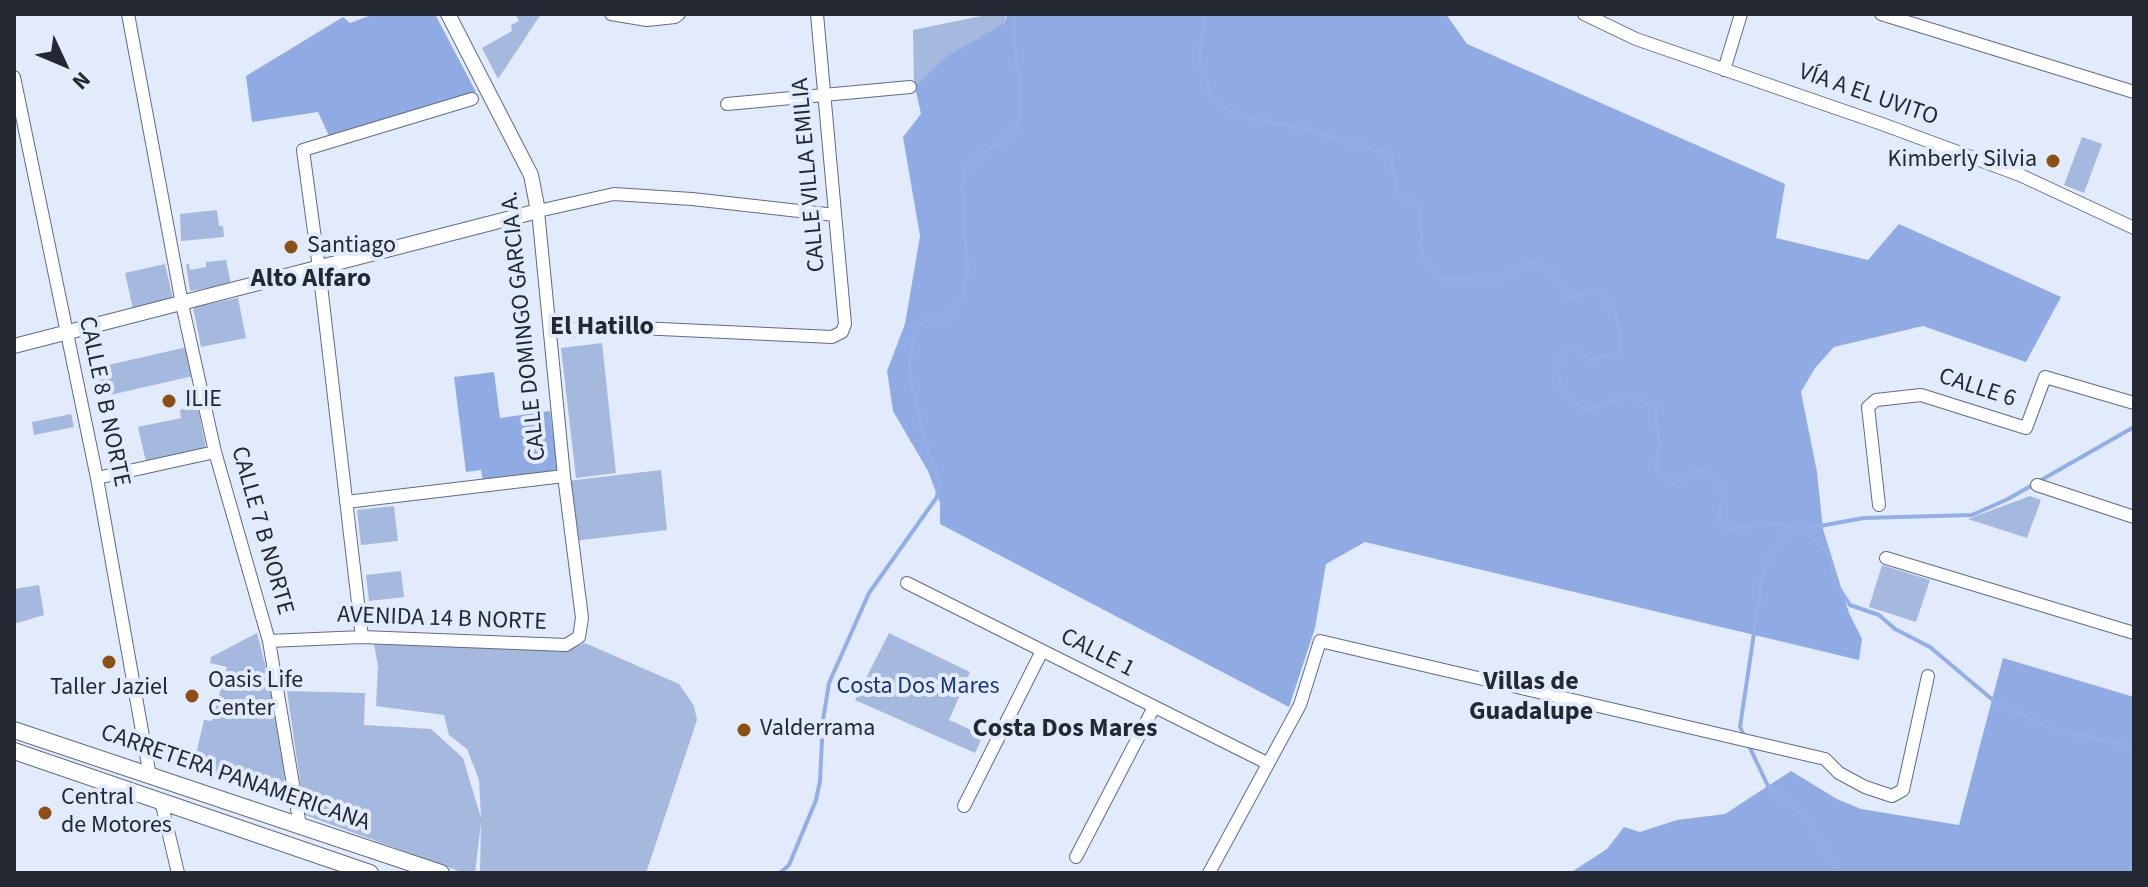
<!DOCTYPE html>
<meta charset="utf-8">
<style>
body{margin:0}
#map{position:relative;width:2148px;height:887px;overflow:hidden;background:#e2ebfc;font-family:"Source Sans 3",sans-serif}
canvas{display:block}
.frame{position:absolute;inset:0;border:16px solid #232833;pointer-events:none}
.north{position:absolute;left:24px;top:24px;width:80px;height:80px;-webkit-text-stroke:6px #e2ebfc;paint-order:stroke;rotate:134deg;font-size:22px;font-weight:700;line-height:32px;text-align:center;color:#232833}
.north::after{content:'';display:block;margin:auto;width:28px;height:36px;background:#232833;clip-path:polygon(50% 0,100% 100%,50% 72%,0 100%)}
</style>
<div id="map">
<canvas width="2148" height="887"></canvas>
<div class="frame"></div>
<div class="north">N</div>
</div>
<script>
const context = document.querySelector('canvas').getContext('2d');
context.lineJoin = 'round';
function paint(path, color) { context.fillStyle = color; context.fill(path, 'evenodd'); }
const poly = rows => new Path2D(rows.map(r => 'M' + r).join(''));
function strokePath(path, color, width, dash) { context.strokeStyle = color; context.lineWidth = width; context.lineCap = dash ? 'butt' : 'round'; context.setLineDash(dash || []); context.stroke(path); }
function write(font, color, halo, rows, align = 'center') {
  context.font = font + ' "Source Sans 3",sans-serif'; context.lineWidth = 8; context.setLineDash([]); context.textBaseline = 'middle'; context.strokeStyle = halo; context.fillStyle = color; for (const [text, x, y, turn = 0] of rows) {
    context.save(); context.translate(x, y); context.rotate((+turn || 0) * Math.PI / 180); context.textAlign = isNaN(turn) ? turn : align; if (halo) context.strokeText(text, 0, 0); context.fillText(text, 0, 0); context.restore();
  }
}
const green = poly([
 [515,14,541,14,498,79,482,48,512,31,511,25,519,21],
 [991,14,1005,14,1007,32,971,76,914,87,913,30],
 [2082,137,2102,144,2084,193,2064,185],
 [217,210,219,226,223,226,224,237,181,241,180,214],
 [226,260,231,284,190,291,186,264,189,264,190,270,206,267,206,262],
 [165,264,173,299,133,309,125,273],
 [238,298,246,338,201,347,193,307],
 [602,343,616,473,576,478,561,348],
 [187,347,193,376,97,398,91,369],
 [196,397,206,449,146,462,138,427,181,418,180,410,184,409,183,404,187,403,187,399],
 [71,414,74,427,34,435,32,422],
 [661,470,667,530,573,541,567,481],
 [2030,496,2041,500,2027,538,1968,519],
 [394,506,398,541,361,545,357,510],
 [1882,565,1930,580,1916,622,1869,607],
 [401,571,404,597,369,601,366,575],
 [39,585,44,615,14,624,14,589],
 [257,633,268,676,285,778,280,795,192,771,204,720,212,721,227,667,210,663,211,657],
 [889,633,970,672,949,720,983,735,975,753,855,700],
 [585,643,679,684,694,706,697,720,646,873,480,873,481,823,475,873,464,873,305,815,287,691,365,693,364,725,431,729,463,758,481,818,479,780,467,749,449,735,444,715,376,706,378,666,374,644,567,651]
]);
const forest = poly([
 [374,14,435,14,476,92,329,136,318,112,252,122,246,76,343,17,350,23],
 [1007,14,1446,14,1467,44,1785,184,1776,238,1868,260,1899,224,2061,297,2026,362,1923,326,1834,347,1815,368,1801,392,1817,472,1823,529,1849,613,1862,639,1859,660,1365,542,1326,564,1315,628,1289,707,940,524,940,503,928,471,893,411,887,371,905,324,920,236,903,137,921,114,915,87,947,56,1005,23],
 [494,372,500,418,550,411,558,471,483,482,481,470,466,472,454,377],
 [2003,658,2134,697,2134,873,1570,873,1607,849,1624,827,1640,832,1677,820,1725,814,1791,771,1837,799,1861,809,1959,825]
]);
const stream = poly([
 [1207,14,1204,18,1200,61,1212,99,1241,117,1306,129,1392,155,1396,190,1420,210,1422,257,1442,279,1496,280,1531,262,1551,272,1569,298,1598,291,1617,315,1621,354,1592,359,1568,346,1555,368,1564,392,1586,411,1627,395,1655,408,1659,438,1657,470,1673,485,1701,469,1715,479,1724,495,1718,516,1728,530,1766,522,1803,529,1864,518,1972,515,2008,499,2134,427],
 [1791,526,1764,566,1740,727,1768,786,1808,820,1837,873],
 [1804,530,1829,555,1835,582,1850,605,1879,615,1895,629,1930,647,1994,701,2053,729,2134,746],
 [780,873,789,865,816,800,820,781,823,720,829,683,869,593,937,497,939,480,925,441,910,378,909,362,914,337,921,324,927,319,940,321,948,318,962,299,967,272,962,186,966,170,983,152,1000,143,1018,127,1022,96,1014,47,1014,14]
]);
const minor = poly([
 [128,14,182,304,215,452,269,641,300,826],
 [611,14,647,20,675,17,679,14],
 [1584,14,1636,39,1882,124,2020,175,2134,228],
 [1881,14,2134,92],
 [1724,70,1741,14],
 [14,77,97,478,150,776],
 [727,104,910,87],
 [550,330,639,328,832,337,842,332,845,324,817,14],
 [97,478,215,452],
 [2037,485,2134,517],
 [346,502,564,476],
 [1879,505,1868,407,1876,400,1921,395,2026,428,2045,377,2134,403],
 [1886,558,2134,633],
 [907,583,1267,763],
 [362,637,319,268,303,150,472,99],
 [269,641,362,637,566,645,579,637,582,618,564,476,538,211,614,194,692,199,835,215],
 [161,801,178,873],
 [964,806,1042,651],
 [1076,857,1154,707],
 [1209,873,1300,705,1320,641,1825,759,1839,773,1865,787,1892,796,1903,790,1928,676]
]);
const major = poly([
 [14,346,538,211,531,175,448,14]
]);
const highway = poly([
 [14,730,441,873],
 [14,751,370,873]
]);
const markers = [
 [2053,161,8,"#8d4f14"],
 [291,247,8,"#8d4f14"],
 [169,401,8,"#8d4f14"],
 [109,662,8,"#8d4f14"],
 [192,696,8,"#8d4f14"],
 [744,730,8,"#8d4f14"],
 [45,813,8,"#8d4f14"]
];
const streetNames = [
 ["VÍA A EL UVITO",1868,96,19],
 ["CALLE VILLA EMILIA",810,175,-95],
 ["CALLE DOMINGO GARCIA A.",525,326,-96],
 ["CALLE 6",1977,389,18],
 ["CALLE 8 B NORTE",103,402,78],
 ["CALLE 7 B NORTE",261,531,74],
 ["AVENIDA 14 B NORTE",442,620,2],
 ["CALLE 1",1097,654,27],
 ["CARRETERA PANAMERICANA",235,779,19]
];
const poiNames = [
 ["Kimberly Silvia",2037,161,"right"],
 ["Santiago",307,247],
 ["ILIE",185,401],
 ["Oasis Life",208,682],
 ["Center",208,710],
 ["Taller Jaziel",109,689,"center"],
 ["Valderrama",760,730],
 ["Central",61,799],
 ["de Motores",61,827]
];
const parkNames = [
 ["Costa Dos Mares",918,688]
];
const neighbourhoodNames = [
 ["Alto Alfaro",311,280],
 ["El Hatillo",602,328],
 ["Villas de",1531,683],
 ["Guadalupe",1531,713],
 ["Costa Dos Mares",1065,730]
];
paint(green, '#a5b8de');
paint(forest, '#90abe4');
strokePath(stream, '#93aee7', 4);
strokePath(minor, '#5f6c85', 14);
strokePath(major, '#5f6c85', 16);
strokePath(highway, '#5f6c85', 18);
strokePath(minor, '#fff', 12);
strokePath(major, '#fff', 14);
strokePath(highway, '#fff', 16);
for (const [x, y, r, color] of markers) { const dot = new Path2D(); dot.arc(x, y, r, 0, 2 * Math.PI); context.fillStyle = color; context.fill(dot); strokePath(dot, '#e2ebfc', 3); }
write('24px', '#232833', '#e2ebfc', streetNames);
write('24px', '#232833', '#e2ebfc', poiNames, 'left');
write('24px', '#1a3376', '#e2ebfc', parkNames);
write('bold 26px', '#232833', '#e2ebfc', neighbourhoodNames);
</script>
